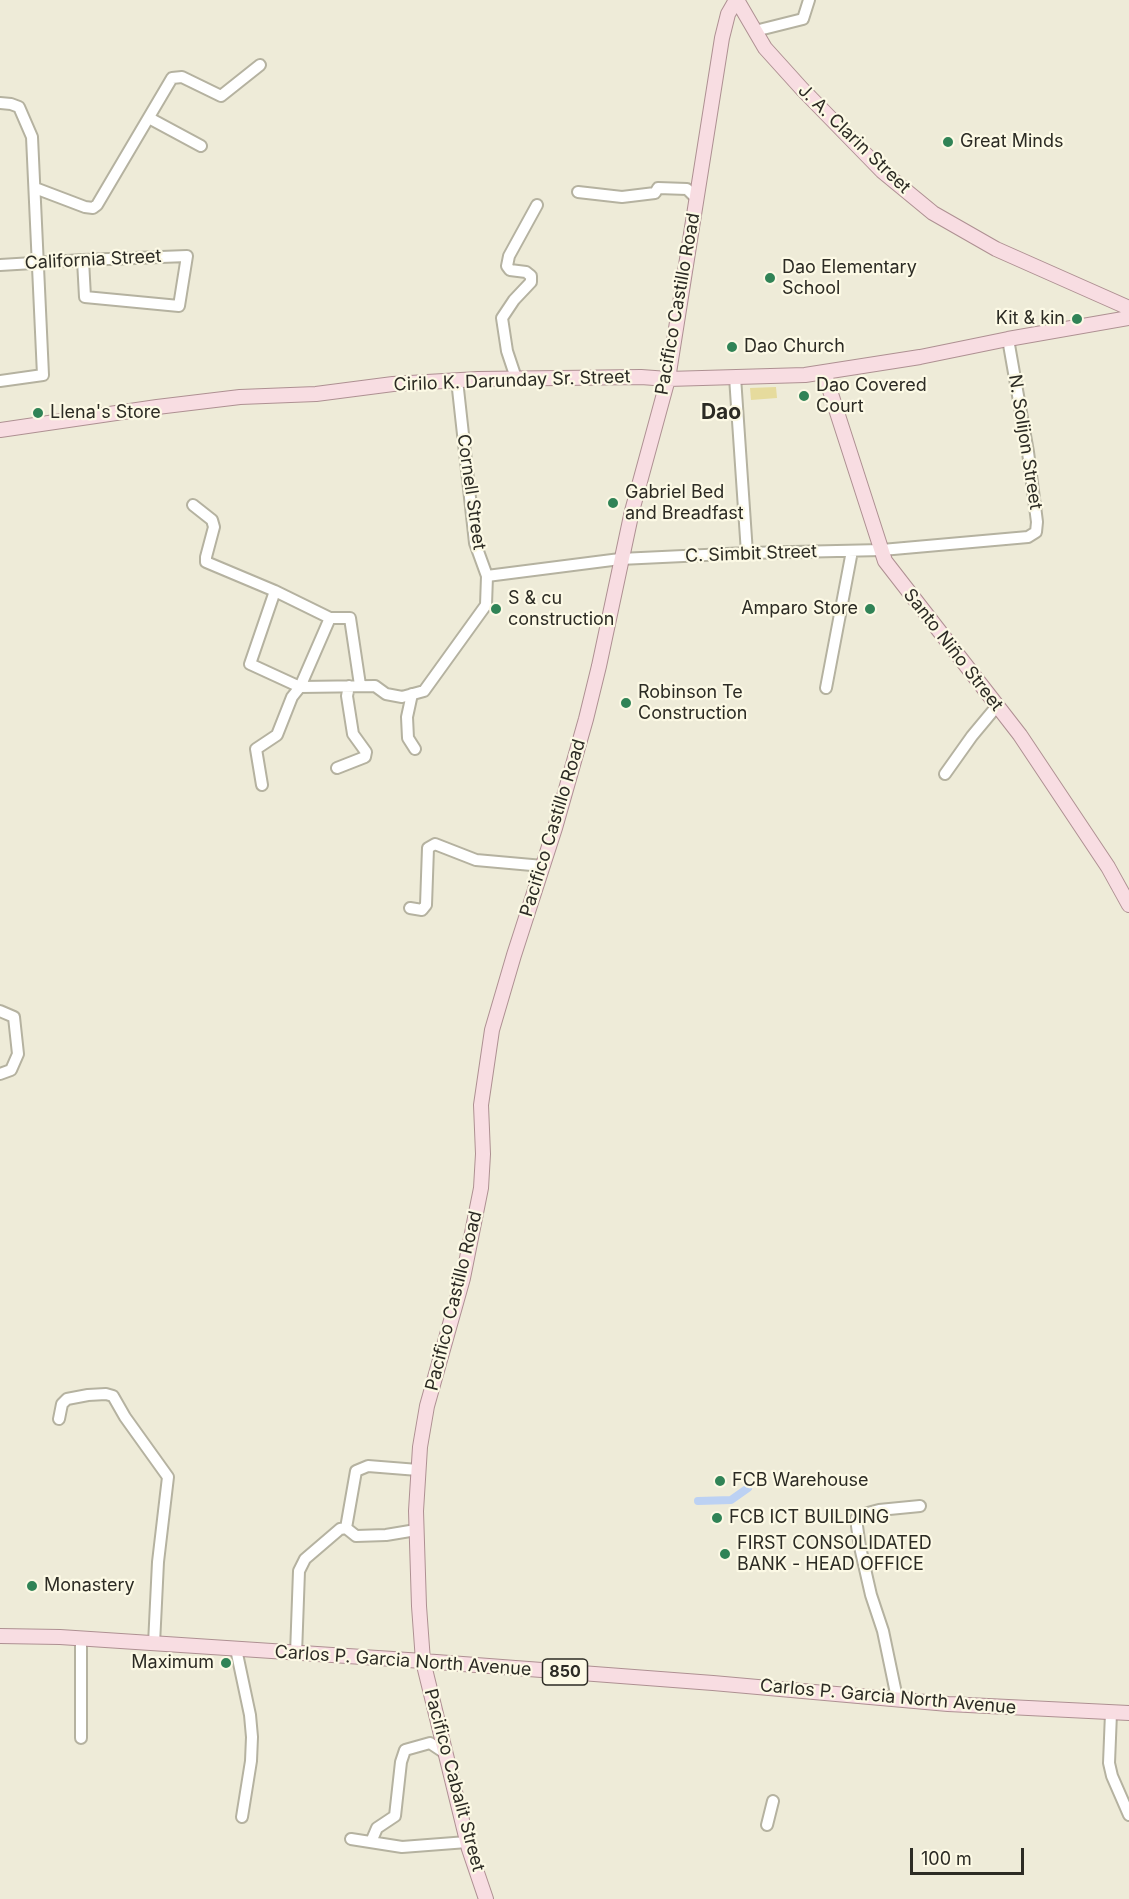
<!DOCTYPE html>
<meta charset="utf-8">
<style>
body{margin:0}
#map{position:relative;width:1129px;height:1899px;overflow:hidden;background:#eeebd8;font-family:Inter,sans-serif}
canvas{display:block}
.scale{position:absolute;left:910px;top:1848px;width:114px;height:27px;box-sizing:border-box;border:3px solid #2c2b24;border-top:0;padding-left:8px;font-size:18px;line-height:21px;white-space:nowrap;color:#2c2b24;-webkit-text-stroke:4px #fcf9e5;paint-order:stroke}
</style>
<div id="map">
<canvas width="1129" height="1899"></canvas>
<div class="scale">100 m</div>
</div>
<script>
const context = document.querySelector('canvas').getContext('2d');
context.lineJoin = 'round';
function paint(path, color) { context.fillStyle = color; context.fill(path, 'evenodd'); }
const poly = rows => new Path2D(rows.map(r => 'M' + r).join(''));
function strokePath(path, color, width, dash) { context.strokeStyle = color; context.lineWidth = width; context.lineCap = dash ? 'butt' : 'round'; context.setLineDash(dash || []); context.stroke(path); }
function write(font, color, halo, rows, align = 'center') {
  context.font = font + ' Inter,sans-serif'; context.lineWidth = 4.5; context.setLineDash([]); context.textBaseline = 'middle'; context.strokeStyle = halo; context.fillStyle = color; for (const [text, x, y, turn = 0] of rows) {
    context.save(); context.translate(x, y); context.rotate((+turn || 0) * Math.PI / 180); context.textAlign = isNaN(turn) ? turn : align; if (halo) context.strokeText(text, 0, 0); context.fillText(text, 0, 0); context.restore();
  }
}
const green = poly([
 [776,387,777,398,751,400,750,388]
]);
const canal = poly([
 [698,1501,731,1500,748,1488]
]);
const minor = poly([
 [755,31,803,19,809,0],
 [0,103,11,104,19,107,32,137,43,375,0,381],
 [149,118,201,146],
 [35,188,85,207,93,208,97,205,172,78,182,77,221,96,260,65],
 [578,192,622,197,655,193,658,188,687,189,697,199],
 [0,265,83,260,187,256,179,306,85,297,83,260],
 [735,377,747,553],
 [516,378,507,351,502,318,514,300,531,282,531,276,526,272,510,270,507,266,509,256,537,205],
 [193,505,212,520,214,527,206,557,206,562,275,591,330,618,300,687,250,664,275,591],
 [487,576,620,559,747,553,882,550,1028,537,1036,532,1037,522,1028,452,1008,339],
 [330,618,350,618,360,685],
 [826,688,852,551],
 [412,694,407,717,408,738,415,749],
 [337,768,365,757,366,752,353,734,347,696,349,686],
 [945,774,972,736,997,706],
 [262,785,256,749,277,735,292,697,300,687,375,686,386,694,402,697,424,691,486,605,487,576,475,543,457,380],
 [410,908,422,910,426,905,428,848,435,844,476,860,543,866],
 [0,1011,14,1017,18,1054,11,1070,0,1074],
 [59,1419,62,1404,67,1399,88,1395,106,1394,113,1396,125,1417,168,1477,158,1562,154,1644],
 [416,1530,386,1535,356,1536,346,1528,356,1471,368,1466,418,1470],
 [81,1639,81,1738],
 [236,1649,250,1715,252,1737,251,1761,242,1817],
 [296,1654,299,1571,305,1559,340,1529,346,1528],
 [897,1698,883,1631,871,1595,860,1547,856,1519,864,1514,879,1510,920,1506],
 [1111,1713,1109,1763,1112,1776,1129,1815],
 [767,1825,773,1801],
 [351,1839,402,1847,467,1842],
 [371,1842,377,1828,395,1816,401,1762,405,1750,430,1743,445,1753]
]);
const major = poly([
 [737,0,765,48,802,89,882,171,933,213,996,249,1129,308],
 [824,372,885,561,1020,735,1108,867,1129,905],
 [0,430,157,407,240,397,316,394,393,384,478,379,641,377,668,379,805,375,920,357,1008,339,1129,318],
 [0,1636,60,1637,423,1661,713,1683,948,1704,1129,1713],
 [486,1899,469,1849,423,1661,419,1606,416,1511,420,1447,427,1406,463,1278,481,1188,483,1154,481,1105,492,1030,514,955,555,828,586,719,599,666,632,511,668,379,722,38,728,14,736,0]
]);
const markers = [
 [948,142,6,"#308356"],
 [770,278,6,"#308356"],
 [1077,319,6,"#308356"],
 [732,347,6,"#308356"],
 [804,396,6,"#308356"],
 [38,413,6,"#308356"],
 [613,503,6,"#308356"],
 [496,609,6,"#308356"],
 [870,609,6,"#308356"],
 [626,703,6,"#308356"],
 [720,1481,6,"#308356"],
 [717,1518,6,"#308356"],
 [725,1554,6,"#308356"],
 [32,1586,6,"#308356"],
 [226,1663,6,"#308356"]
];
const shields = [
 [565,1672,45]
];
const shieldNames = [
 ["850",565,1672]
];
const streetNames = [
 ["J. A. Clarin Street",854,139,44],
 ["California Street",93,260,-3],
 ["Pacifico Castillo Road",678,304,-80],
 ["Cirilo K. Darunday Sr. Street",512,381,-2],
 ["N. Solijon Street",1025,442,81],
 ["Cornell Street",471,492,82],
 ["C. Simbit Street",751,554,-2],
 ["Santo Niño Street",953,650,52],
 ["Pacifico Castillo Road",553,828,-73],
 ["Pacifico Castillo Road",454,1301,-76],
 ["Carlos P. Garcia North Avenue",403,1661,4],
 ["Carlos P. Garcia North Avenue",888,1697,5],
 ["Pacifico Cabalit Street",454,1780,75]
];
const poiNames = [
 ["Great Minds",960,142],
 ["Dao Elementary",782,268],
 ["School",782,289],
 ["Kit & kin",1065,319,"right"],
 ["Dao Church",744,347],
 ["Dao Covered",816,386],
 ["Court",816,407],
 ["Llena's Store",50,413],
 ["Gabriel Bed",625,493],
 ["and Breadfast",625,514],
 ["S & cu",508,599],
 ["construction",508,620],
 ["Amparo Store",858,609,"right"],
 ["Robinson Te",638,693],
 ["Construction",638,714],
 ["FCB Warehouse",732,1481],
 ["FCB ICT BUILDING",729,1518],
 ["FIRST CONSOLIDATED",737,1544],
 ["BANK - HEAD OFFICE",737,1565],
 ["Monastery",44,1586],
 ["Maximum",214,1663,"right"]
];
const quarterNames = [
 ["Dao",721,413]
];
paint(green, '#e6db9d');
strokePath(canal, '#bcd1f3', 8);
strokePath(minor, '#b5b2a0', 14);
strokePath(major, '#ae9092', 16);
strokePath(minor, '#fff', 10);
strokePath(major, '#f8dde2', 14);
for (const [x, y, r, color] of markers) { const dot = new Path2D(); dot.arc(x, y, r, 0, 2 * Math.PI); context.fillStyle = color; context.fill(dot); strokePath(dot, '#fcf9e5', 2); }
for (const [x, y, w] of shields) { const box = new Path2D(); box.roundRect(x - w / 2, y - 13, w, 26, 4.5); context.fillStyle = '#fcf9e5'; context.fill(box); strokePath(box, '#2c2b24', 1.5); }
write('bold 16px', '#2c2b24', null, shieldNames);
write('18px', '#2c2b24', '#fcf9e5', streetNames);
write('18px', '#2c2b24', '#fcf9e5', poiNames, 'left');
write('bold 21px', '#2c2b24', '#fcf9e5', quarterNames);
</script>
